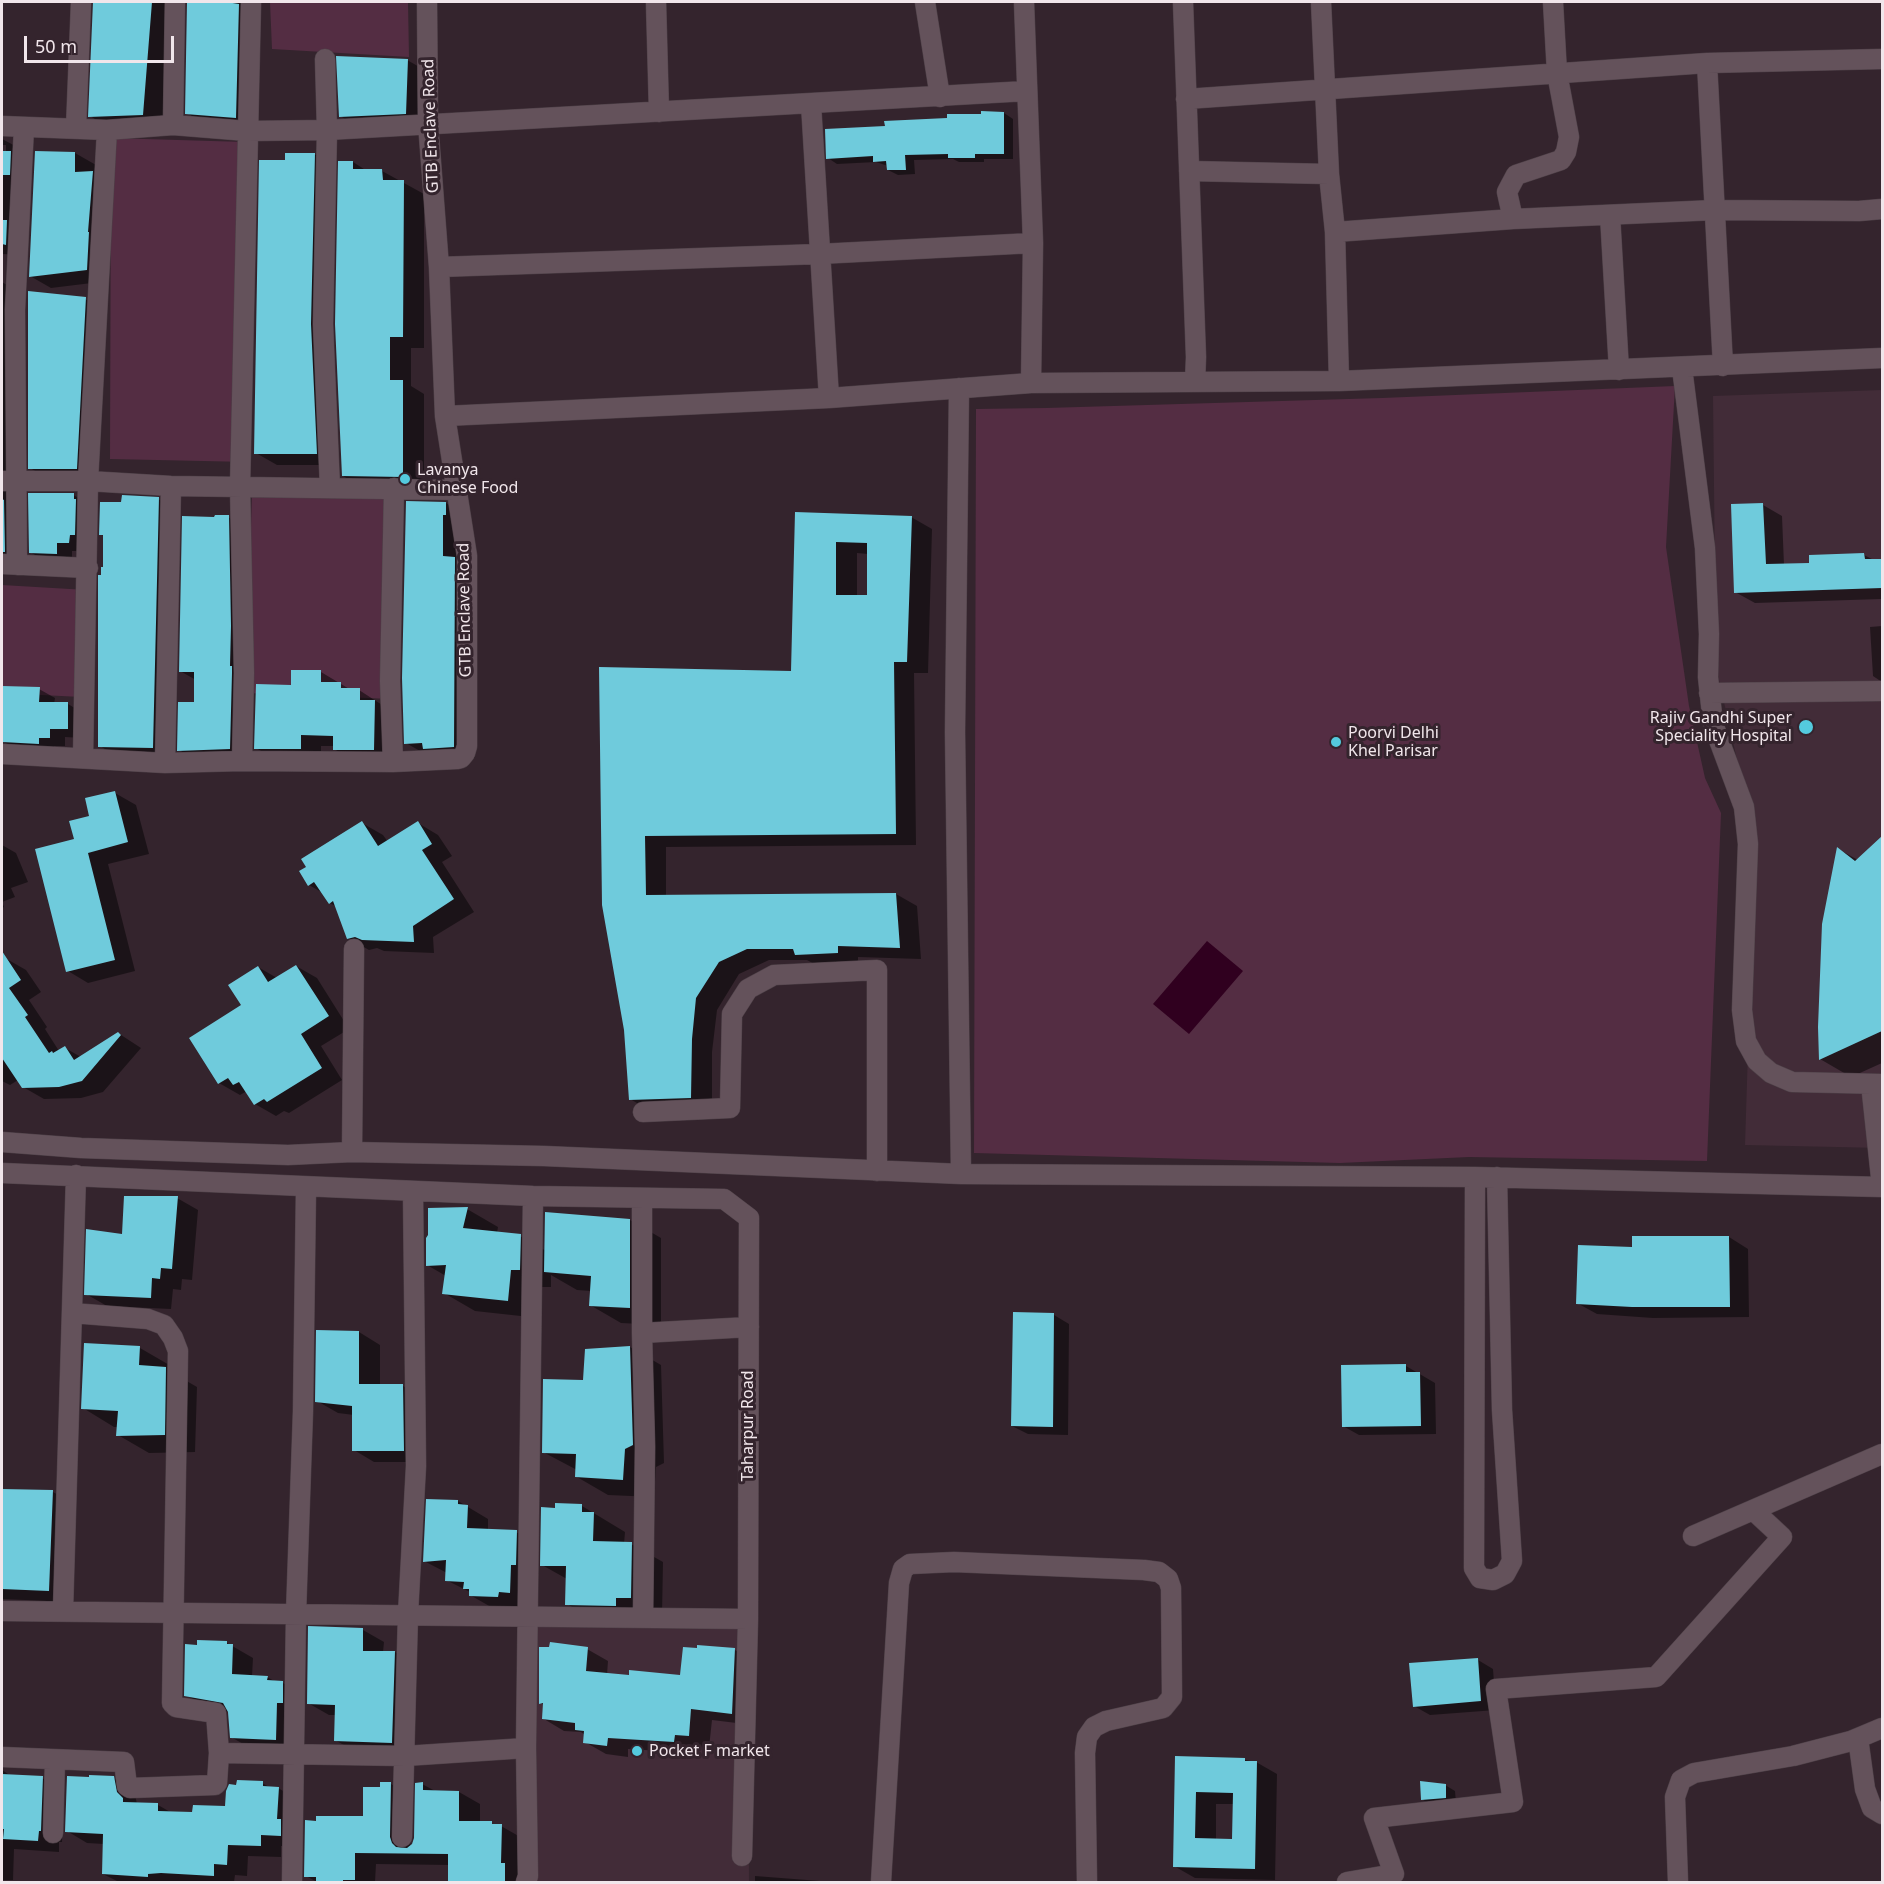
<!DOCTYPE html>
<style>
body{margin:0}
#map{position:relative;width:1884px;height:1884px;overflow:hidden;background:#34242d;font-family:"Noto Sans",sans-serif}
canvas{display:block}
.frame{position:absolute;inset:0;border:3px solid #f1e6eb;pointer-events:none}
.scale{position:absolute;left:24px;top:36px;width:150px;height:27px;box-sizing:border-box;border:3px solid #f1e6eb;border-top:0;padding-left:8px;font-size:18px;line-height:21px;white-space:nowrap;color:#f1e6eb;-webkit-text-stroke:4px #34242d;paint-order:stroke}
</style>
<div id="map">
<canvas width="1884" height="1884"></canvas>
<div class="frame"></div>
<div class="scale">50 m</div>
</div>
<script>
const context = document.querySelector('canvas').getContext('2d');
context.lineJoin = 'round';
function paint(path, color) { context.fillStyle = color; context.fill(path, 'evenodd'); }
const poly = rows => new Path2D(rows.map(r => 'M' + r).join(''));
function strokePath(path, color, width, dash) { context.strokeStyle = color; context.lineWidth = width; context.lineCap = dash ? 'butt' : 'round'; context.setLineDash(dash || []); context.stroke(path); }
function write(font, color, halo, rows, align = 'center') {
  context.font = font + ' "Noto Sans",sans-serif'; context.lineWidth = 6; context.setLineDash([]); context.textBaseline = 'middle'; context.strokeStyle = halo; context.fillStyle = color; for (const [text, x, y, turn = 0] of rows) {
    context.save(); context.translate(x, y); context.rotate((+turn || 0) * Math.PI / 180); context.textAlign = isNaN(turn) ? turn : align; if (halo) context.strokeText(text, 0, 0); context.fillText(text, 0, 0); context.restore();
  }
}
const built = poly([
 [1882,390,1882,1148,1745,1145,1754,861,1743,786,1716,667,1713,396],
 [527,1616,748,1619,749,1882,525,1882]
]);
const green = poly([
 [270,2,408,2,409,57,272,49],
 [111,138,245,142,249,462,110,459],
 [1675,386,1666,547,1689,706,1705,778,1721,813,1707,1161,1469,1157,1340,1163,974,1153,976,409,1046,408,1382,398],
 [252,493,398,494,392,699,246,693],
 [2,585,87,590,81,697,2,693]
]);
const water = poly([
 [1207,941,1243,971,1189,1034,1153,1004]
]);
const shadow = poly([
 [94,2,172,2,163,126,110,128,90,116],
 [188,2,261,2,256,129,207,125,187,113],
 [407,60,423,69,421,122,356,125,340,116],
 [1004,113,1013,119,1013,159,984,159,984,162,959,162,953,159,914,160,915,174,898,175,888,170,888,166,876,162,837,164,828,158,886,127],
 [2,139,23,150,28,185,11,185,10,223,25,255,2,254],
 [3,145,6,145,6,158,3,158],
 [75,153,96,165,108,281,51,288,30,276],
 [314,154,335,166,331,336,337,465,277,465,256,453,287,161],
 [353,162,367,171,382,171,424,194,424,348,411,348,411,386,424,394,424,488,364,488,343,476],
 [2,282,15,290,15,563,2,561],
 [85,299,106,311,97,480,51,480,30,468],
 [73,495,89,503,84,551,72,551,72,562,46,561,30,552],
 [158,499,179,511,174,759,120,758,100,746,102,577,105,568,105,537,101,534,123,503],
 [407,503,446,503,467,515,475,570,475,758,445,760,427,755,406,743],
 [1763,505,1782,516,1784,565,1811,564,1864,555,1874,560,1882,560,1882,599,1755,603,1735,592],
 [796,514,911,517,932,529,928,673,914,673,916,845,666,847,666,896,896,894,917,906,921,959,858,957,858,964,818,966,807,960,769,960,739,974,717,1010,712,1052,712,1109,651,1111,630,1099,601,668,792,672],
 [857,553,868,554,868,597,857,597],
 [228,517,249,529,251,760,200,762,179,750,195,704,196,680,180,671],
 [1882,626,1882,682,1873,676,1870,627],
 [321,672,351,690,359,690,396,714,395,761,355,761,334,749,334,746,321,746,321,761,277,760,256,748,292,686],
 [2,688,39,689,55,698,54,704,68,704,83,713,83,738,65,737,65,746,54,746,54,752,18,750,2,741],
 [115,793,136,805,149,854,108,864,135,971,88,983,68,971,75,840,91,817],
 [362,823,383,835,388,842,418,823,438,835,452,856,442,862,474,912,433,937,434,953,384,951,377,948,369,950,348,938,337,907,330,903,323,893,309,885,301,872],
 [1882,838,1882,1063,1851,1077,1820,1059,1838,849,1858,860],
 [2,845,16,853,28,882,11,888,15,897,2,902,4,907,2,908],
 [5,958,26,970,41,992,29,1000,47,1027,45,1029,59,1051,65,1048,81,1057,118,1033,141,1048,103,1092,81,1098,44,1099,23,1087,18,1080,10,1085,2,1081,2,960],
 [296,966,317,978,349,1029,321,1046,342,1080,289,1113,284,1111,276,1116,255,1104,247,1091,240,1095,219,1083,243,1006,258,967,277,978],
 [177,1198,198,1210,192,1280,182,1279,181,1290,173,1289,171,1309,107,1306,86,1294,123,1236],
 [467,1209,498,1227,497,1233,520,1236,546,1251,630,1220,661,1238,661,1325,621,1323,590,1305,591,1291,577,1290,551,1275,551,1287,542,1287,539,1318,475,1311,444,1293,446,1276,427,1265],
 [1729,1237,1748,1249,1749,1317,1653,1318,1597,1314,1577,1303,1634,1248],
 [1014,1314,1054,1315,1069,1324,1068,1435,1028,1434,1012,1426],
 [359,1332,380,1345,380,1386,403,1386,424,1398,424,1462,374,1462,354,1450,354,1415,338,1413,317,1401],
 [630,1347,661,1365,664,1463,656,1467,654,1497,608,1495,577,1477,577,1470,543,1452,585,1382],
 [140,1348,171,1366,171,1372,197,1387,195,1452,149,1453,118,1435,118,1427,114,1427,83,1408],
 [1406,1366,1435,1383,1436,1434,1359,1435,1343,1426],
 [2,1489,53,1492,74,1504,70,1602,2,1599],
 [458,1501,488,1519,488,1530,516,1532,537,1544,519,1608,491,1607,470,1595,470,1592,446,1580,447,1573,424,1561],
 [582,1506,625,1532,624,1544,631,1544,663,1562,662,1615,598,1622,567,1604,567,1579,542,1565,556,1509],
 [363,1630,384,1642,383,1652,395,1652,415,1664,412,1754,356,1752,335,1740,336,1715,329,1715,308,1703],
 [227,1643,253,1658,252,1676,267,1677,276,1682,283,1683,303,1695,296,1751,252,1749,231,1737,229,1712,207,1707,186,1695],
 [587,1649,608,1661,607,1675,682,1676,735,1650,756,1662,753,1725,712,1720,709,1748,695,1746,695,1753,628,1749,628,1757,606,1754,585,1742,585,1735,581,1732,564,1731,544,1719,545,1705,540,1703],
 [1478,1660,1493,1669,1496,1710,1430,1715,1414,1706],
 [1176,1758,1245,1760,1256,1762,1277,1774,1275,1880,1195,1878,1174,1866],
 [1216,1804,1234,1804,1233,1841,1216,1840],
 [2,1770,11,1776,42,1778,63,1790,62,1842,59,1842,59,1852,14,1849,13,1880,3,1880,3,1882,2,1882],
 [113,1778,134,1790,137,1804,158,1805,172,1813,194,1814,227,1807,262,1783,271,1788,278,1788,299,1800,301,1847,281,1846,281,1857,248,1856,247,1876,235,1875,234,1882,119,1882,103,1874,104,1844,87,1843,67,1831],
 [382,1783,391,1784,412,1796,410,1850,415,1838,422,1784,437,1792,459,1792,480,1804,480,1823,501,1826,522,1838,526,1882,449,1882,450,1865,376,1864,375,1882,317,1882,306,1876,364,1817,382,1788],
 [1445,1785,1455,1791,1456,1803,1432,1805,1423,1800],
 [755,1876,820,1881,823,1882,755,1882]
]);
const building = poly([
 [93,2,152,2,143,115,88,117],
 [187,2,226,2,239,4,236,118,185,114],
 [336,56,408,59,406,114,339,117],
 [981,111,1004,112,1004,154,975,154,975,158,948,158,948,154,905,155,906,170,887,170,886,161,873,162,873,156,826,159,825,129,885,126,884,121,947,118,947,114,981,114],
 [2,151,11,151,10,175,2,175],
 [35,151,75,152,75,172,93,171,88,232,89,232,87,270,29,277],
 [285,153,315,153,311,324,317,454,254,454,259,160,285,160],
 [338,161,353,161,353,169,382,169,383,180,404,180,403,337,390,337,390,380,403,380,403,477,342,476,335,324],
 [2,220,7,220,6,245,2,244],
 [28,291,86,297,77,469,28,469],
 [28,493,74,493,74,499,76,499,75,535,70,535,69,543,57,543,57,554,29,553],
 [122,495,159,497,153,748,98,747,98,575,101,575,101,567,103,567,103,535,99,535,100,502,121,502],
 [2,499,4,500,5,552,2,552],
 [406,501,446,502,446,515,443,515,443,556,455,557,454,747,423,749,422,743,404,744,402,678],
 [1763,503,1766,564,1809,563,1809,555,1864,553,1865,559,1882,559,1882,588,1734,593,1731,504],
 [795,512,912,516,907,662,894,662,896,834,645,836,646,895,896,893,900,948,838,946,838,953,795,955,793,949,747,949,719,962,696,998,692,1039,691,1098,629,1100,624,1030,602,905,599,667,791,671],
 [836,542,867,543,867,595,836,595],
 [215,515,229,515,231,626,230,666,232,666,232,673,230,749,177,751,178,702,194,702,194,672,179,672,182,516,214,517],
 [291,670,321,670,321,682,341,682,341,688,360,688,360,700,375,700,374,750,333,750,333,736,301,735,301,749,254,749,256,684,291,685],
 [2,686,40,687,39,702,68,702,68,729,50,729,50,738,39,738,39,744,2,742],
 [115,791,128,842,88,853,115,960,66,972,35,849,74,839,69,821,89,816,85,798],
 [362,821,378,846,418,821,432,844,422,850,454,899,413,926,414,942,362,940,355,937,347,939,333,901,329,904,314,882,308,886,299,871,306,867,301,859],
 [1882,836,1882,1031,1819,1060,1818,1027,1822,924,1837,847,1855,861],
 [2,951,21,980,9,988,28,1015,25,1017,49,1053,52,1051,53,1053,65,1046,74,1060,118,1032,121,1035,82,1081,59,1087,22,1088,2,1058],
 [296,965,329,1016,301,1034,322,1068,267,1102,264,1099,254,1105,239,1082,233,1085,228,1078,218,1084,189,1038,241,1005,228,985,258,966,268,982],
 [124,1196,178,1196,172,1269,161,1268,160,1279,152,1278,151,1298,84,1295,86,1229,122,1234],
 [468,1207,463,1228,521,1234,520,1270,511,1270,508,1301,442,1294,446,1265,426,1266,426,1238,428,1235,428,1208],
 [545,1212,630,1219,630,1308,589,1306,591,1276,544,1272],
 [1632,1236,1729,1236,1730,1307,1632,1307,1576,1304,1578,1245,1632,1247],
 [1013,1312,1054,1313,1053,1427,1011,1426],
 [316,1330,359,1331,359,1384,403,1384,404,1451,352,1451,352,1406,315,1402],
 [84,1343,140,1346,139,1365,166,1367,165,1435,116,1436,118,1411,81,1409],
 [630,1346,633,1445,625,1449,623,1480,575,1477,576,1454,542,1453,543,1379,583,1380,585,1349],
 [1406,1364,1406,1372,1420,1372,1421,1426,1342,1427,1341,1365],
 [2,1489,53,1490,49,1591,2,1589],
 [426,1499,458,1500,458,1504,468,1505,467,1528,517,1530,516,1565,511,1565,510,1593,499,1592,498,1597,469,1596,469,1589,463,1589,464,1582,445,1581,446,1560,423,1562],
 [555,1503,582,1504,582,1512,594,1512,593,1541,632,1542,631,1598,616,1598,616,1606,565,1605,566,1566,540,1566,541,1507,555,1508],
 [308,1626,363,1628,363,1651,395,1651,392,1743,334,1741,335,1705,307,1704],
 [197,1640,227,1641,227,1644,233,1644,232,1674,268,1676,267,1680,283,1681,283,1703,277,1703,276,1740,230,1738,228,1712,223,1703,184,1696,185,1644,197,1645],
 [550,1642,588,1647,586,1671,629,1675,629,1670,680,1675,683,1647,697,1648,697,1645,735,1648,732,1714,691,1709,689,1736,675,1735,674,1742,608,1738,607,1746,583,1743,584,1731,575,1730,575,1723,542,1719,543,1703,539,1704,539,1647,549,1647],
 [1478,1658,1481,1701,1413,1707,1409,1663],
 [1175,1756,1245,1758,1245,1761,1257,1761,1255,1869,1173,1867],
 [1196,1792,1233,1793,1232,1839,1195,1838],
 [2,1774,43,1776,41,1831,39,1831,38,1841,3,1839,4,1829,2,1829],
 [89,1775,114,1776,117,1792,123,1798,123,1802,158,1803,158,1811,192,1812,193,1805,225,1806,226,1791,229,1784,236,1785,237,1780,263,1781,263,1786,279,1787,277,1819,281,1819,281,1836,261,1835,261,1846,228,1845,227,1865,214,1864,214,1876,161,1873,148,1874,148,1877,102,1874,103,1834,65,1832,67,1776,89,1777],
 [1420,1781,1446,1784,1446,1798,1421,1800],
 [380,1782,391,1782,390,1837,392,1843,396,1847,407,1848,412,1844,414,1838,415,1783,423,1782,423,1790,459,1791,459,1821,492,1821,492,1824,502,1824,501,1863,505,1863,505,1882,448,1882,448,1854,355,1853,355,1880,343,1880,343,1882,316,1882,316,1877,304,1877,305,1820,316,1821,316,1816,363,1816,363,1787,380,1787]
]);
const minor = poly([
 [656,2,659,112],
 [925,2,940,97],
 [1024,2,1033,243,1031,383],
 [1183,2,1196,357,1195,382],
 [325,59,327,130,323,324,330,488],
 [1707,63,1723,366],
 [1186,99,1707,63,1882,59],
 [811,104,829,398],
 [173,125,175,2],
 [2,126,107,130,173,125,247,131,327,130,1027,91],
 [76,128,81,2],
 [1189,171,1329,174],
 [1610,215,1619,370],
 [1513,219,1507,192,1516,175,1561,160,1566,152,1569,137,1557,73,1553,2],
 [1335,232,1513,219,1715,210,1859,211,1882,209],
 [439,267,819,254,1033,243],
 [1682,368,1705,548,1709,634,1708,677,1713,724,1744,807,1748,844,1742,1010,1746,1041,1757,1061,1771,1073,1792,1082,1882,1084],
 [1339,381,1882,358],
 [959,388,955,732,961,1174],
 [445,416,829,398,1031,383,1339,381,1335,232,1329,174,1321,2],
 [2,481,88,481,171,486,456,490],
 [2,564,88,568],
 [17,565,15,310,24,127],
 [1709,693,1882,691],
 [2,754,165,763,242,761,393,762,457,759,461,758,465,753,467,746,467,556,445,416,439,267,428,123,427,2],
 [83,758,88,481,107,130],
 [242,761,244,673,240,487,251,2],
 [393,762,390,681,394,488],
 [165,763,171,486],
 [643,1112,730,1108,732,1014,748,989,774,975,877,970,877,1171],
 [2,1142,81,1148,288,1155,352,1152,544,1156,961,1174,1475,1177,1882,1187,1871,1084],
 [352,1152,354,949],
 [2,1173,533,1196,724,1199,749,1218,748,1619,742,1856],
 [1475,1177,1474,1568,1480,1578,1493,1580,1505,1574,1512,1561,1502,1410,1497,1177],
 [642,1198,642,1333,645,1447,643,1618],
 [72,1313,148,1319,164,1325,173,1338,178,1351,172,1703,176,1707,216,1713,219,1753],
 [642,1333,749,1327],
 [1693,1536,1882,1454],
 [2,1611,748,1619],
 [63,1611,76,1175],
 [1858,1738,1865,1789,1872,1808,1882,1814],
 [2,1757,124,1762,127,1786,130,1788,215,1785,217,1783,219,1753,405,1756,526,1748],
 [53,1833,55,1760],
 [402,1837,408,1614,416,1466,413,1192],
 [292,1882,296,1614,303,1411,306,1188],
 [526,1882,528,1876,526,1748,533,1196],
 [881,1882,899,1583,903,1569,910,1564,954,1562,1144,1570,1159,1572,1168,1579,1171,1588,1172,1697,1163,1708,1106,1721,1094,1727,1087,1737,1085,1753,1087,1882],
 [1347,1882,1394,1874,1374,1818,1513,1802,1496,1689,1656,1677,1782,1537,1753,1510],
 [1678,1882,1675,1797,1681,1780,1694,1773,1793,1756,1851,1741,1882,1728]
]);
const markers = [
 [405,479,6,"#54cade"],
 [1806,727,8,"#54cade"],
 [1336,742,6,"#54cade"],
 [637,1751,6,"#54cade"]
];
const streetNames = [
 ["GTB Enclave Road",431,126,-92],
 ["GTB Enclave Road",465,610,-91],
 ["Taharpur Road",748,1426,-90]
];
const poiNames = [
 ["Lavanya",417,470],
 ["Chinese Food",417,488],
 ["Rajiv Gandhi Super",1792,718,"right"],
 ["Speciality Hospital",1792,736,"right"],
 ["Poorvi Delhi",1348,733],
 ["Khel Parisar",1348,751],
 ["Pocket F market",649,1751]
];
paint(built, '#422c38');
paint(green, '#542d43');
paint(water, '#30001f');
paint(shadow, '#0007');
paint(building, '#6fcbdc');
strokePath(minor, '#4e4148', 21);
strokePath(minor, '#64525b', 20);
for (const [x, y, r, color] of markers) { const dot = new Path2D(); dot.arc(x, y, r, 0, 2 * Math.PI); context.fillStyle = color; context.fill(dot); strokePath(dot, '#34242d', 2); }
write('16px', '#f1e6eb', '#34242d', streetNames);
write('16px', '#f1e6eb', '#34242d', poiNames, 'left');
</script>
